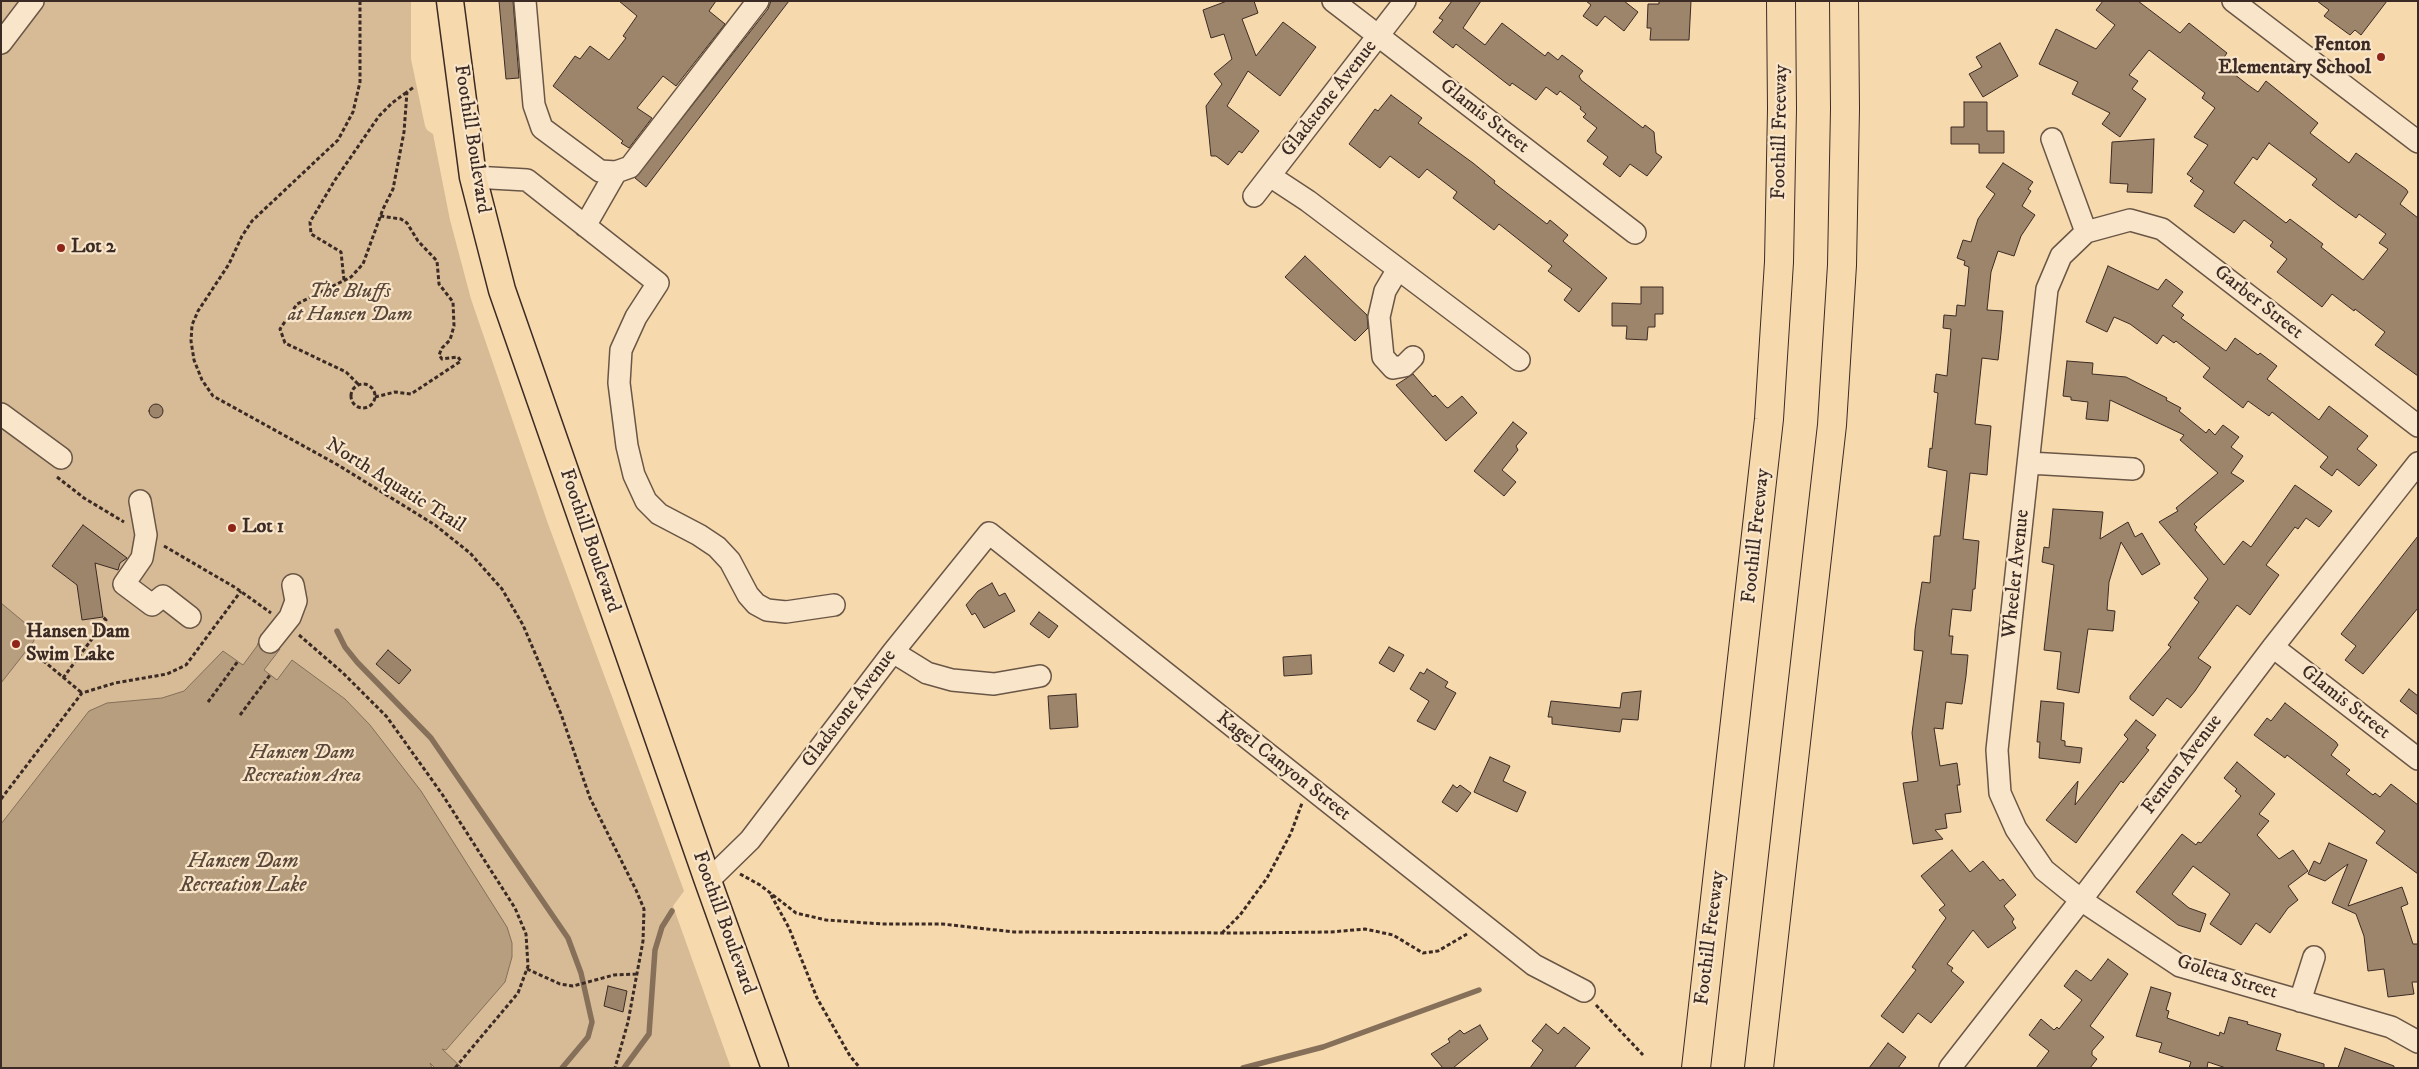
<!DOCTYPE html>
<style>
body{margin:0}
#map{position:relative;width:2419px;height:1069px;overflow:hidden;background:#f6d9ad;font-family:"IM FELL DW Pica",serif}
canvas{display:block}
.frame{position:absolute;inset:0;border:2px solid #3c2b24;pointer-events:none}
</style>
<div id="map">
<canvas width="2419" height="1069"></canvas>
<div class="frame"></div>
</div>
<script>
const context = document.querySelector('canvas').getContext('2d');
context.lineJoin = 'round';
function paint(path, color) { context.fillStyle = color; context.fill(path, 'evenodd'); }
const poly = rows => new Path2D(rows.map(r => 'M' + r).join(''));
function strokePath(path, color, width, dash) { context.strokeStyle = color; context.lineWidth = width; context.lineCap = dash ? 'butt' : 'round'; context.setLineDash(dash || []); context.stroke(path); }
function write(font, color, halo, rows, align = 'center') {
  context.font = font + ' "IM FELL DW Pica",serif'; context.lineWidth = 4.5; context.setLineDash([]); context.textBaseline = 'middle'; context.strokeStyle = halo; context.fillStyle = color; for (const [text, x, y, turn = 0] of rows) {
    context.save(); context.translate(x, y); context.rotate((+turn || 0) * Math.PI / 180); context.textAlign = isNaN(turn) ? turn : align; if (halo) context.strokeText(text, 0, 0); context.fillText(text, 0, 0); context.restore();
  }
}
const green = poly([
 [1,1,411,1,411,59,425,126,427,130,433,134,450,220,471,299,547,521,684,891,673,906,731,1068,1,1068]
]);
const water = poly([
 [1,603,31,628,34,641,1,683,1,603],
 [261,635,280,649,264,670,277,680,292,660,345,699,370,725,421,791,507,927,512,943,512,957,505,982,446,1050,442,1049,462,1068,435,1068,430,1063,432,1068,1,1068,1,824,89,711,107,703,162,698,184,691,223,651,243,665,257,646,261,635]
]);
const stream = poly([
 [337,631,345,647,357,662,431,738,568,938,581,973,592,1022,588,1037,562,1068],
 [624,1068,649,1034,655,950,662,927,672,911],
 [1243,1068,1323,1047,1479,990]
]);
const building = poly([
 [499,1,513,1,519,78,506,79,499,1],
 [619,1,716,1,709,11,725,24,676,86,663,76,637,108,652,118,629,148,621,143,623,141,553,86,575,56,580,59,590,46,609,60,626,38,623,36,637,16,619,1],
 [771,1,789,1,646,187,635,178,768,9,771,1],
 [1227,1,1254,1,1258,13,1242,19,1256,56,1283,22,1316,47,1280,96,1248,71,1227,106,1259,131,1242,153,1239,151,1228,165,1216,156,1211,156,1206,106,1222,84,1214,74,1232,59,1224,34,1211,38,1203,10,1227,1],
 [1452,1,1481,1,1463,28,1485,45,1502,23,1545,56,1548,52,1558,60,1562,55,1583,71,1579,76,1581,80,1643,128,1645,125,1654,132,1656,153,1662,157,1647,176,1630,164,1620,177,1603,164,1608,157,1587,141,1597,128,1583,117,1586,114,1580,109,1581,107,1560,91,1557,95,1546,87,1536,100,1512,83,1510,86,1456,44,1453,48,1433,32,1443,20,1439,18,1452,1],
 [1586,1,1624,1,1638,12,1624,31,1605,16,1597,26,1583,16,1591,5,1586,1],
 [1659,1,1691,1,1689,40,1650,40,1651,28,1647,28,1648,4,1659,4,1659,1],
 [2103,1,2138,1,2180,33,2189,23,2227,53,2220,63,2248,85,2258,92,2266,81,2318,123,2310,133,2349,163,2356,153,2406,189,2408,192,2400,204,2418,218,2418,376,2375,345,2385,332,2355,309,2354,311,2332,294,2322,307,2277,272,2287,259,2270,246,2273,242,2244,220,2234,233,2194,206,2204,191,2190,181,2193,178,2187,174,2208,145,2194,137,2215,108,2202,98,2205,93,2149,50,2129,75,2138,81,2132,89,2146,99,2120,137,2102,124,2110,113,2072,94,2078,82,2039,64,2056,29,2096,49,2115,25,2096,10,2103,1],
 [2269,143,2317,179,2312,185,2338,205,2356,218,2359,214,2386,234,2379,243,2388,249,2363,280,2321,247,2323,244,2290,219,2286,223,2234,183,2253,157,2257,160,2269,143],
 [2317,1,2387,1,2361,35,2355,30,2350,35,2324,16,2329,10,2317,1],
 [2000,43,2018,76,1983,97,1969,74,1982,67,1976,57,2000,43],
 [1391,95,1422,118,1418,123,1473,163,1495,181,1494,183,1547,224,1550,220,1568,235,1563,241,1607,278,1579,312,1564,300,1572,289,1548,271,1552,266,1499,224,1494,230,1453,198,1457,192,1427,169,1419,178,1390,156,1380,168,1349,144,1375,109,1378,111,1391,95],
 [1964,102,1987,102,1987,131,2004,131,2004,153,1979,153,1979,144,1951,144,1951,127,1964,127,1964,102],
 [2154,139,2152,193,2127,192,2128,184,2110,183,2112,142,2154,139],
 [2003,163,2033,182,2028,189,2031,191,2022,206,2035,215,2021,236,2014,256,1998,251,1991,272,1987,310,2003,311,2001,333,1998,360,1982,358,1975,424,1991,426,1988,460,1987,475,1970,473,1963,539,1979,541,1975,589,1973,589,1971,611,1952,609,1949,636,1953,636,1951,654,1968,655,1966,676,1962,704,1946,702,1943,729,1934,728,1940,766,1957,763,1960,785,1957,785,1961,812,1945,814,1947,828,1935,830,1943,839,1913,844,1903,783,1918,781,1912,733,1923,651,1914,650,1915,630,1922,582,1930,583,1934,536,1940,536,1947,471,1928,467,1930,448,1932,449,1938,393,1934,392,1936,374,1947,376,1951,329,1943,328,1944,315,1956,316,1957,305,1965,306,1969,267,1964,265,1965,261,1957,258,1963,240,1971,242,1978,219,1995,194,1986,187,2003,163],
 [1305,256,1367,315,1368,328,1355,341,1285,277,1305,256],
 [2108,266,2158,290,2166,279,2183,292,2172,306,2184,315,2181,318,2226,351,2235,338,2258,355,2260,353,2277,366,2267,379,2319,420,2329,406,2351,423,2368,436,2357,449,2377,465,2359,486,2337,469,2332,476,2320,467,2328,457,2272,412,2269,416,2248,401,2243,408,2203,377,2210,368,2176,341,2174,343,2163,335,2157,344,2130,324,2114,317,2107,332,2086,322,2108,266],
 [1641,287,1663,287,1663,314,1655,314,1655,327,1648,327,1647,340,1626,339,1627,326,1612,326,1612,303,1641,304,1641,287],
 [2067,361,2093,363,2092,374,2126,377,2167,398,2166,400,2181,408,2179,411,2206,433,2209,429,2215,435,2223,425,2239,437,2231,447,2243,456,2231,473,2244,481,2194,524,2197,527,2195,530,2224,565,2243,541,2251,547,2295,485,2332,511,2319,527,2306,518,2298,529,2295,527,2266,565,2279,575,2262,598,2250,615,2237,605,2198,658,2211,667,2195,691,2181,708,2167,698,2153,716,2130,699,2130,696,2171,647,2168,645,2199,602,2194,598,2208,579,2159,522,2178,511,2176,508,2218,473,2180,440,2184,435,2110,400,2108,421,2086,419,2088,402,2071,400,2071,397,2063,396,2067,361],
 [1413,374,1433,397,1435,395,1446,407,1448,408,1462,396,1477,413,1446,441,1396,385,1413,374],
 '149 411a7 7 0 1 1 14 0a7 7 0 1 1-14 0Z',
 [1513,422,1527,433,1516,446,1518,450,1502,470,1516,482,1504,496,1474,471,1513,422],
 [2053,509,2103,512,2100,539,2128,522,2135,537,2142,533,2160,564,2142,575,2121,542,2109,582,2107,610,2115,611,2113,631,2088,629,2079,693,2057,689,2061,652,2044,650,2054,565,2042,562,2044,547,2049,548,2053,509],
 [83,525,127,558,120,563,118,570,95,563,103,617,82,620,77,585,52,566,83,525],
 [2418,536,2418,608,2363,674,2345,660,2356,646,2341,634,2418,536],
 [992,583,999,596,1005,593,1015,611,984,628,975,613,972,615,966,605,978,591,992,583],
 [1039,612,1058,626,1049,638,1030,624,1039,612],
 [1389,647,1404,655,1394,672,1379,663,1389,647],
 [388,650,411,670,399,684,376,664,388,650],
 [1311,655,1312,674,1284,676,1283,657,1311,655],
 [1427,669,1448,682,1445,687,1456,693,1435,730,1417,721,1429,701,1410,689,1420,672,1424,674,1427,669],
 [2409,689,2418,696,2418,715,2400,701,2409,689],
 [1641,691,1638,720,1622,719,1620,732,1552,724,1552,717,1548,717,1551,701,1620,708,1622,693,1641,691],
 [1076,694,1078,727,1050,729,1048,696,1076,694],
 [2041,701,2064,703,2061,740,2065,741,2065,746,2082,748,2080,763,2039,758,2040,742,2037,742,2041,701],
 [2285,703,2336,742,2338,745,2331,755,2350,770,2346,774,2373,795,2375,793,2380,797,2391,784,2418,805,2418,874,2376,843,2385,831,2287,755,2285,758,2254,735,2267,718,2271,721,2285,703],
 [2136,720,2156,735,2146,748,2149,750,2123,783,2121,781,2076,843,2046,820,2078,781,2075,805,2128,739,2124,735,2136,720],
 [1490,757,1510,766,1503,781,1526,792,1517,812,1474,792,1490,757],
 [2237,762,2275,794,2259,814,2269,821,2257,835,2279,859,2293,850,2308,871,2288,886,2298,900,2288,908,2270,933,2256,923,2241,945,2210,924,2230,894,2193,866,2172,894,2189,908,2206,914,2200,932,2178,925,2136,892,2182,834,2196,845,2198,842,2201,843,2241,796,2235,791,2237,789,2224,778,2237,762],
 [1453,785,1457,788,1460,785,1471,793,1457,812,1442,802,1453,785],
 [2329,843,2367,860,2348,906,2402,887,2408,904,2401,907,2413,944,2418,944,2418,982,2412,982,2414,994,2388,997,2384,969,2368,971,2364,936,2356,914,2332,903,2348,864,2325,881,2308,874,2314,861,2320,864,2329,843],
 [1952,850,1970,872,1983,861,2000,881,2003,879,2016,895,2004,906,2014,919,2012,922,2016,928,1988,948,1973,930,1947,964,1953,968,1951,971,1964,982,1931,1023,1918,1013,1903,1033,1881,1016,1916,970,1912,967,1946,918,1939,910,1945,905,1921,876,1952,850],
 [2108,959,2128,974,2090,1026,2104,1037,2092,1051,2092,1055,2097,1059,2090,1068,2036,1068,2049,1051,2029,1035,2041,1019,2054,1030,2057,1027,2059,1029,2082,1000,2064,986,2076,970,2091,981,2108,959],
 [608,986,627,991,623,1012,604,1006,608,986],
 [2151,987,2171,993,2166,1010,2169,1011,2167,1018,2219,1036,2220,1032,2224,1034,2229,1017,2248,1022,2247,1024,2281,1034,2276,1050,2324,1064,2324,1068,2226,1068,2208,1062,2207,1068,2189,1068,2191,1062,2159,1052,2162,1043,2136,1036,2151,987],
 [1546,1024,1558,1034,1564,1027,1590,1048,1574,1068,1530,1068,1543,1050,1532,1041,1546,1024],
 [1480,1025,1488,1039,1453,1068,1443,1068,1431,1054,1450,1042,1448,1039,1460,1030,1464,1034,1480,1025],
 [1888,1043,1906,1057,1898,1068,1869,1068,1888,1043],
 [2345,1048,2394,1066,2394,1068,2338,1068,2345,1048]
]);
const path = poly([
 [360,1,360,82,353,112,338,140,252,221,242,236,229,264,198,311,192,325,191,341,194,360,202,380,213,396,338,465,435,525,470,553,502,589,523,625,561,714,590,798,636,890,644,909,643,941,628,1022,615,1068],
 [344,280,341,252,311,234,310,222,335,180,379,116,392,103,407,92],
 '351 396a12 12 0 1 1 24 0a12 12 0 1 1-24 0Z',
 [358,384,346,372,285,343,280,329,297,304,351,277,363,264,383,209,393,189,404,132,407,92,414,87],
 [375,397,395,392,411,394,461,361,458,357,442,359,439,355,442,348,450,340,454,326,453,302,439,284,437,261,418,241,407,223,401,219,380,216],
 [57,477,84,498,124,522],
 [164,546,236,588,271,613],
 [299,635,343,673,387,717,442,794,515,908,526,934,528,966,518,993,455,1068],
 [28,648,82,693],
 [63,678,106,620,103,617],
 [208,702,238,661],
 [240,715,270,675],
 [1,799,82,693,115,683,167,674,186,665,241,591],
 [740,874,760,885,796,913,826,920,882,924,942,924,1014,932,1240,933,1331,932,1365,929,1393,935,1423,953,1438,951,1467,934],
 [771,895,789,928,817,998,850,1056,860,1068],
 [1222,933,1240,915,1267,878,1291,833,1302,803],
 [527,969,560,984,573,986,614,975,636,974],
 [1596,1005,1643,1055]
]);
const minor = poly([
 [525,1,534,105,542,128,600,171,616,172,630,167,758,1],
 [1333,1,1635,233],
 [2233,1,2418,142],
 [1,43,33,1],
 [2052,139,2086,232],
 [1270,176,1308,201,1519,360],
 [473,177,527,180,658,283,636,317,621,350,619,383,627,446,634,475,646,501,659,514,699,535,717,547,730,561,748,595,756,604,767,610,786,612,834,605],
 [1254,196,1405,1],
 [585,226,616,172],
 [1398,269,1385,291,1379,317,1383,357,1393,368,1404,366,1413,357],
 [1,414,61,458],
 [2418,426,2162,229,2130,220,2086,232,2061,256,2047,289,1997,750,2000,793,2016,829,2044,870,2081,900,2180,966,2391,1027,2418,1042],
 [2029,463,2133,469],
 [140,501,146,535,142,558,124,584,152,605,163,596,190,617],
 [270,642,290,617,296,601,293,585],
 [2273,647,2418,759],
 [893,652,927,673,952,680,994,684,1040,676],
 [708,881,750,840,893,652,989,533,1534,965,1584,991],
 [2300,1001,2314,957],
 [1950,1068,2081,900,2273,647,2418,463]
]);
const major = poly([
 [450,1,473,177,502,290,708,881,775,1068]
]);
const highway = poly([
 [1696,1068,1769,419,1779,262,1782,109,1781,1],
 [1759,1068,1832,425,1842,265,1845,109,1844,1]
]);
const markers = [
 [2381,57,5,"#8f2418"],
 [61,248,5,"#8f2418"],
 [232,528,5,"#8f2418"],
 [16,644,5,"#8f2418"]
];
const poiNames = [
 ["Fenton",2371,46,"right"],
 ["Elementary School",2371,69,"right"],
 ["Lot 2",71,248],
 ["Lot 1",242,528],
 ["Hansen Dam",26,633],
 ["Swim Lake",26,656]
];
const streetNames = [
 ["Gladstone Avenue",1330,99,-52],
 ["Glamis Street",1484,117,38],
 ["Foothill Freeway",1781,132,-89],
 ["Foothill Boulevard",471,139,81],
 ["Garber Street",2258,303,38],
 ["North Aquatic Trail",395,486,32],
 ["Foothill Freeway",1757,536,-84],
 ["Foothill Boulevard",589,541,71],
 ["Wheeler Avenue",2017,574,-84],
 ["Glamis Street",2345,703,38],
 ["Gladstone Avenue",850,709,-53],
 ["Fenton Avenue",2183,765,-53],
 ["Kagel Canyon Street",1283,767,38],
 ["Foothill Boulevard",723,923,70],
 ["Foothill Freeway",1711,938,-83],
 ["Goleta Street",2227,978,18]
];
const parkNames = [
 ["The Bluffs",350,293],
 ["at Hansen Dam",350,316],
 ["Hansen Dam",302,754],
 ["Recreation Area",302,777]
];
const waterNames = [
 ["Hansen Dam",243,863],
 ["Recreation Lake",243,887]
];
paint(green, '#d6bb96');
paint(water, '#b79e7e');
strokePath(water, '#86705a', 1);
strokePath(stream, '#86705a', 5.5);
paint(building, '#9d856b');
strokePath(building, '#3c2b24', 1);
strokePath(minor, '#6a5646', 24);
strokePath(major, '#3c2b24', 29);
strokePath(highway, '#3c2b24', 30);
strokePath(path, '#3c2b24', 3, [4, 2.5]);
strokePath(minor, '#f9e6ca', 21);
strokePath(major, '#f6d9ad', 26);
strokePath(highway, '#f6d9ad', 28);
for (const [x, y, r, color] of markers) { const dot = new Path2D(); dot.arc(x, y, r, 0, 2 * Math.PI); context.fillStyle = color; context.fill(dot); strokePath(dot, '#f9e6ca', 2); }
write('bold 20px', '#3c2b24', '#f9e6ca', poiNames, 'left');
write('20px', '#3c2b24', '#f9e6ca', streetNames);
write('italic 20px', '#5b483b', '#f9e6ca', parkNames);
write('italic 21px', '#5b483a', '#f9e6ca', waterNames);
</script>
